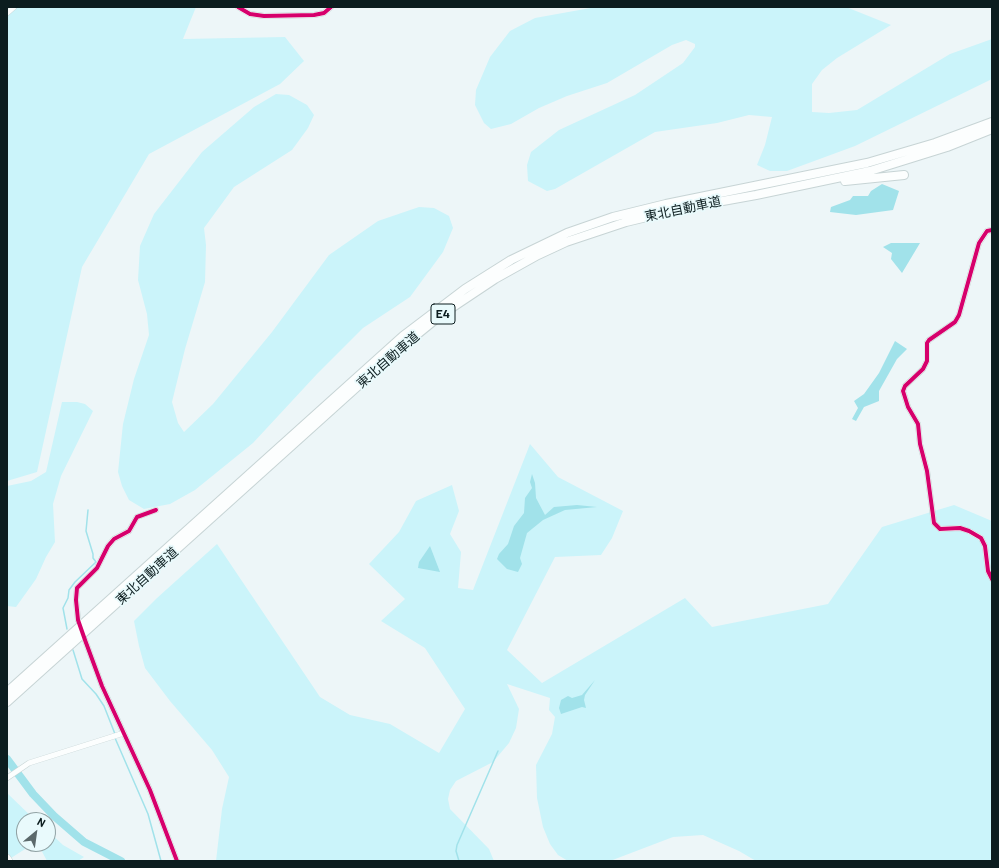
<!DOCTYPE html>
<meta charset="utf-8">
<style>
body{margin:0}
#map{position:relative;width:999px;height:868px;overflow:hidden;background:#edf6f8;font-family:Barlow,sans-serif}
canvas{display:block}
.frame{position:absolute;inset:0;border:8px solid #0c1d1f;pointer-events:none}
.north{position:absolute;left:16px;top:812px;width:40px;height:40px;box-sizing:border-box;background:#e9fafc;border:1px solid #91a2a4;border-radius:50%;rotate:29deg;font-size:11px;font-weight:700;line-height:16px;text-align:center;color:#0c1d1f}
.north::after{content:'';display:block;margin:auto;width:14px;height:18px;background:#5b696b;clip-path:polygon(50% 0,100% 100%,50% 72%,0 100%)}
</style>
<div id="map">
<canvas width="999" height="868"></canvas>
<div class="frame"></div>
<div class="north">N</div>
</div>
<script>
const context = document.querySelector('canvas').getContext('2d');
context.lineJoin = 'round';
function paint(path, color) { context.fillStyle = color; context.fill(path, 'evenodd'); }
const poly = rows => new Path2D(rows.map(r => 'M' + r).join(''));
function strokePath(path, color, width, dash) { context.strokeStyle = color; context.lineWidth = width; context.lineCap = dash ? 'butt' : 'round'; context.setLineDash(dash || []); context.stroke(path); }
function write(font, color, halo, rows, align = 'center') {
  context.font = font + ' Barlow,"Noto Sans JP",sans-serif'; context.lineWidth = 3.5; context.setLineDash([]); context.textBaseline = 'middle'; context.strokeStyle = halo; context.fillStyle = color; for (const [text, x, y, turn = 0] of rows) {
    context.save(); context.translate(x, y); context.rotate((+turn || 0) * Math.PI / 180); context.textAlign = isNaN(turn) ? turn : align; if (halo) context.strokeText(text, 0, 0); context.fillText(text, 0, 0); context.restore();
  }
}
const green = poly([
 [7,7,196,7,183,39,285,37,304,61,280,84,149,154,82,267,37,472,7,481],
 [596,7,846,7,891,25,837,58,822,70,812,84,812,112,829,113,857,110,950,54,992,39,992,79,855,146,787,171,770,171,757,165,765,145,772,117,749,115,717,123,655,132,555,189,547,191,528,181,527,165,531,152,559,130,635,95,683,63,695,47,695,44,686,40,672,45,607,83,567,96,539,108,511,124,491,129,484,123,475,105,476,90,490,57,510,31,535,18],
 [276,94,289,95,307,105,314,115,308,128,292,150,234,187,204,228,206,245,205,282,185,349,172,402,178,423,184,432,213,404,272,332,329,255,378,221,419,207,434,208,449,216,453,228,443,252,410,297,363,328,317,374,253,443,195,490,170,504,144,509,129,500,122,486,118,472,123,424,134,379,149,335,147,314,138,280,140,246,154,214,202,152,254,107],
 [62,402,77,402,85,404,93,411,61,476,53,504,55,542,46,557,36,579,16,607,7,606,7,486,31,481,46,472],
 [530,444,558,477,623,511,612,538,601,555,555,557,507,650,542,683,685,598,712,627,828,604,882,527,954,505,992,521,992,861,756,861,739,851,703,835,673,837,610,861,568,861,558,855,550,844,543,827,537,798,536,765,552,734,555,717,549,710,550,698,507,684,519,709,516,728,509,743,493,762,456,781,450,790,448,799,450,809,489,849,494,861,216,861,222,809,229,777,212,750,170,701,145,668,139,646,134,621,157,598,217,544,320,697,350,715,390,724,439,753,465,709,425,648,381,621,405,599,369,564,399,532,416,501,452,485,459,511,450,534,461,552,458,588,473,590],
 [7,793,35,820,24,820,24,844,33,844,11,858,7,852],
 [48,831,63,845,84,857,78,861,47,861,38,844,48,844]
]);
const water = poly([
 [882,184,899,191,893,210,856,215,830,212,831,207,850,200,853,196,868,196,871,191],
 [891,243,920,243,902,273,891,259,892,253,883,247],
 [895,341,907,349,897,359,879,391,879,401,864,407,856,421,852,419,858,408,854,401,864,394,879,373],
 [532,474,535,483,536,498,545,515,554,507,577,505,597,507,565,510,543,520,527,533,520,558,522,564,518,572,507,569,497,559,499,554,508,544,514,526,524,513,525,498,532,488,530,482],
 [430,546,440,572,418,568,419,562],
 [595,680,585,695,584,700,586,708,582,707,561,714,559,708,561,700,568,696,572,698,582,695]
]);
const stream = poly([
 [67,629,63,608,68,598,69,590,75,582,96,562,93,558,93,554,86,531,88,510],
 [73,650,82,679,96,694,104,706,115,734],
 [115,738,148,814,161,861],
 [459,861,456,851,457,845,498,751]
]);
const river = poly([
 [7,759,33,794,54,816,84,842,121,861]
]);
const minor = poly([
 [238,7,250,14,264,16,314,15,324,13,331,7],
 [7,13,14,7],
 [992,230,987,231,979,243,959,315,955,322,929,340,927,343,927,361,923,369,905,386,903,391,908,407,918,424,920,444,927,471,934,523,940,529,960,528,969,531,981,538,985,546,988,571,992,579],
 [78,620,76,600,77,588,97,568,108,546,114,539,129,531,137,517,156,510],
 [85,640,102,686,150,790,177,861],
 [7,778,29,763,124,733]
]);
const major = poly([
 [7,858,9,861]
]);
const highway = poly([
 [845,181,904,175],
 [7,692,403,336,465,289,511,260,567,233,613,217,666,204,867,163,935,143,992,122],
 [7,702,398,350,441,315,495,279,538,255,566,242,626,222,684,208,756,195,870,171,947,147,992,129]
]);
const cycleway = poly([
 [238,7,250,14,264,16,314,15,324,13,331,7],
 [992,230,987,231,979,243,959,315,955,322,929,340,927,343,927,361,923,369,905,386,903,391,908,407,918,424,920,444,927,471,934,523,940,529,960,528,969,531,981,538,985,546,988,571,992,579],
 [156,510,137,517,129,531,114,539,108,546,97,568,77,588,76,600,78,620,85,640,102,686,150,790,177,861]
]);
const shields = [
 [443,314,24]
];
const shieldNames = [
 ["E4",443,314]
];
const streetNames = [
 ["東北自動車道",683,209,-12],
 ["東北自動車道",388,360,-41],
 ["東北自動車道",147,576,-42]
];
paint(green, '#cbf4fa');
paint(water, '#a1e2ea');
strokePath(stream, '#a1e2ea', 1.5);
strokePath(river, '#a1e2ea', 8);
strokePath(minor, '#c7d4d5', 6);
strokePath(major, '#c7d4d5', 8);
strokePath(highway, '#c7d4d5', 10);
strokePath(minor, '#fcfefe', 5);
strokePath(major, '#fcfefe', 7);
strokePath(highway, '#fcfefe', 8);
strokePath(cycleway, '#d6006c', 4);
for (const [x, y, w] of shields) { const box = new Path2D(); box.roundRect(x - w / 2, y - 10, w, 20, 3); context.fillStyle = '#e9fafc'; context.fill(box); strokePath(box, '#0c1d1f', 1); }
write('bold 12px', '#0c1d1f', null, shieldNames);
write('13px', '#0c1d1f', '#e9fafc', streetNames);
</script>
